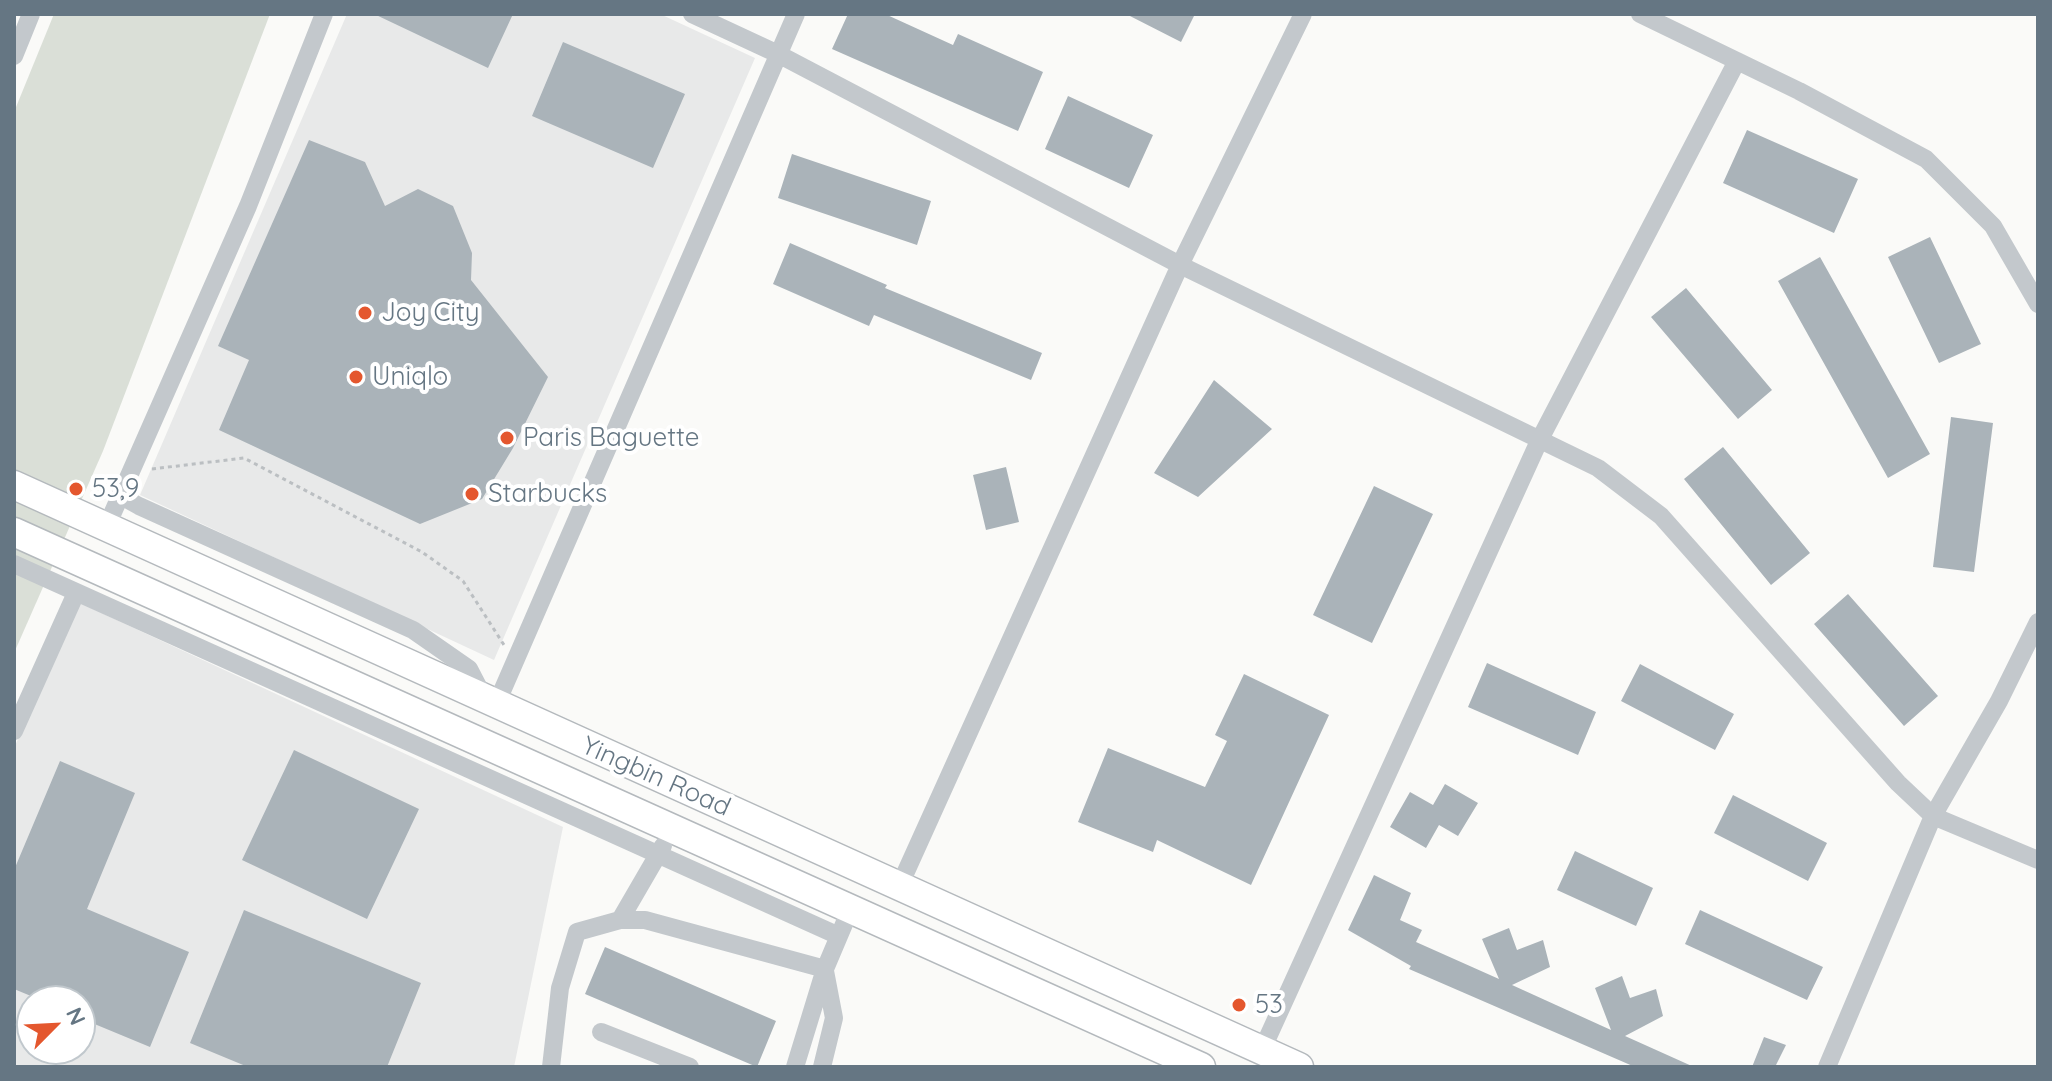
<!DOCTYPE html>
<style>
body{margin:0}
#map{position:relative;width:2052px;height:1081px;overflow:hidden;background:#fafaf8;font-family:Quicksand,sans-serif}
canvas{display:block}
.frame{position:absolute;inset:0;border:16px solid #657683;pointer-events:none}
.north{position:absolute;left:16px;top:985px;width:80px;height:80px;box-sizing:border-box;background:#fff;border:2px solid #c1c8cd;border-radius:50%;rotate:66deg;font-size:22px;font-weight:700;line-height:32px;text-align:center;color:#657683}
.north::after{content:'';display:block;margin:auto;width:28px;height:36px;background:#e4572e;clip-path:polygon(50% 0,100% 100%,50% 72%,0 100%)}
</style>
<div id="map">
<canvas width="2052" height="1081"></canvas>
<div class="frame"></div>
<div class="north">N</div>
</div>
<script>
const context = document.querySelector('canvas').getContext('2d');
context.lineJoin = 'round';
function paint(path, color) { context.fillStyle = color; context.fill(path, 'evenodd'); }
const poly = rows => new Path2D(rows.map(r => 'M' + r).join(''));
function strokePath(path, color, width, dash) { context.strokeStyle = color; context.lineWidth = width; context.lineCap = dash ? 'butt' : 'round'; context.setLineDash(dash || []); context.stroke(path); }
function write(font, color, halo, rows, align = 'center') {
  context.font = font + ' Quicksand,sans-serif'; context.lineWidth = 8; context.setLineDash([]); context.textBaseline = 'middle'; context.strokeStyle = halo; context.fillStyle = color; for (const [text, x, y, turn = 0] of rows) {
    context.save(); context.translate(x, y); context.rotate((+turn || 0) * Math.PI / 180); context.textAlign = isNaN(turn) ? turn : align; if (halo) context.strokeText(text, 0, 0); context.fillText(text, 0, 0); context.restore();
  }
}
const built = poly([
 [347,14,660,14,755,58,494,660,140,495],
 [80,603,563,827,514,1067,14,1067,14,748],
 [32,1001,80,1001,80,1049,32,1049]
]);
const green = poly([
 [54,14,270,14,103,451,14,653,14,112]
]);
const building = poly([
 [374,14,513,14,488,68],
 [848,14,885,14,953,45,958,34,1043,72,1018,131,832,49],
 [1126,14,1195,14,1181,42],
 [563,42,685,94,653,168,532,116],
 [1068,96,1153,135,1129,188,1045,149],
 [1747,130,1858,179,1834,233,1723,183],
 [309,140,365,162,385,206,418,189,453,206,472,253,471,280,548,377,513,448,482,499,420,524,219,430,249,360,218,346],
 [792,154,931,201,917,245,778,198],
 [1930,237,1981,344,1939,363,1888,257],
 [790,243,887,285,885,288,1042,353,1031,380,874,315,869,326,773,284],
 [1820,257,1930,454,1888,478,1778,281],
 [1686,288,1772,390,1738,419,1651,317],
 [1214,380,1272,429,1198,497,1154,473],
 [1951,417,1993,423,1974,572,1933,567],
 [1723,447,1810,553,1771,585,1684,479],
 [1006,467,1019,522,986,530,973,475],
 [1374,486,1433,514,1372,643,1313,615],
 [1848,594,1938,696,1904,726,1814,624],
 [1487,663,1596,712,1578,755,1468,707],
 [1640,664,1734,714,1715,750,1621,701],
 [1244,674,1329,715,1251,885,1157,840,1153,852,1078,822,1108,748,1205,787,1227,741,1215,735],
 [294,750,419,809,367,919,242,860],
 [60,761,135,793,87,909,189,952,150,1047,80,1018,80,1001,43,1001,14,989,14,870],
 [1445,784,1478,803,1458,836,1439,825,1426,848,1390,827,1410,792,1433,805],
 [1733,795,1827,843,1808,881,1714,833],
 [1575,851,1653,888,1636,926,1557,890],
 [1374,875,1411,893,1400,920,1422,930,1416,942,1499,979,1482,939,1509,928,1517,950,1543,940,1550,967,1512,985,1611,1030,1595,988,1622,976,1630,998,1656,989,1663,1016,1625,1036,1694,1067,1635,1067,1409,969,1411,966,1348,930],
 [244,910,421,983,387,1067,248,1067,190,1043],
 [1700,910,1823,967,1807,1000,1685,944],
 [605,947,776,1021,757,1067,585,994],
 [1764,1037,1786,1045,1775,1067,1752,1067]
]);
const path = poly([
 [152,469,244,458,422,552,463,581,504,645]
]);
const minor = poly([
 [692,14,778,54,1180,265,1598,468,1661,516,1898,783,1933,816,2038,860],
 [1640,14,1799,91,1926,159,1993,226,2038,304],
 [14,56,31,14],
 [121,496,139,506,413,630,469,669,484,698],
 [106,528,248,206,324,14],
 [14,564,839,936],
 [496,705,796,14],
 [14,731,76,593],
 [899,887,1180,265,1303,14],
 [620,920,663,846],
 [601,1032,690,1067],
 [1262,1050,1539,441,1737,61],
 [551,1067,560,988,577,932,620,920,645,920,825,969,850,910],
 [795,1067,825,969],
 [822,1067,834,1018,825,971],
 [1827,1067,1933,816,1999,701,2038,622]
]);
const highway = poly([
 [14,485,1299,1067],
 [14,532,1201,1067]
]);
const markers = [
 [365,313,8,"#e4572e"],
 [356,377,8,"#e4572e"],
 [507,438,8,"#e4572e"],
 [76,489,8,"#e4572e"],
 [472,494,8,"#e4572e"],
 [1239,1005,8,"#e4572e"]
];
const poiNames = [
 ["Joy City",381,313],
 ["Uniqlo",372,377],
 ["Paris Baguette",523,438],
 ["53,9",92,489],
 ["Starbucks",488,494],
 ["53",1255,1005]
];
const streetNames = [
 ["Yingbin Road",656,777,24]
];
paint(built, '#e8e9e9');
paint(green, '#dadfd7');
paint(building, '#aab3b9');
strokePath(highway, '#b4b9bd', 31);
strokePath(path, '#bbbfc2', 3, [4, 4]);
strokePath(minor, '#c3c8cc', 18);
strokePath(highway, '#fff', 28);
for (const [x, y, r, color] of markers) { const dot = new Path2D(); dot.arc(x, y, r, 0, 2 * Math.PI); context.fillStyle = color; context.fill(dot); strokePath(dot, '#fff', 3); }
write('26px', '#657683', '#fff', poiNames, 'left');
write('26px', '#657683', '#fff', streetNames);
</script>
